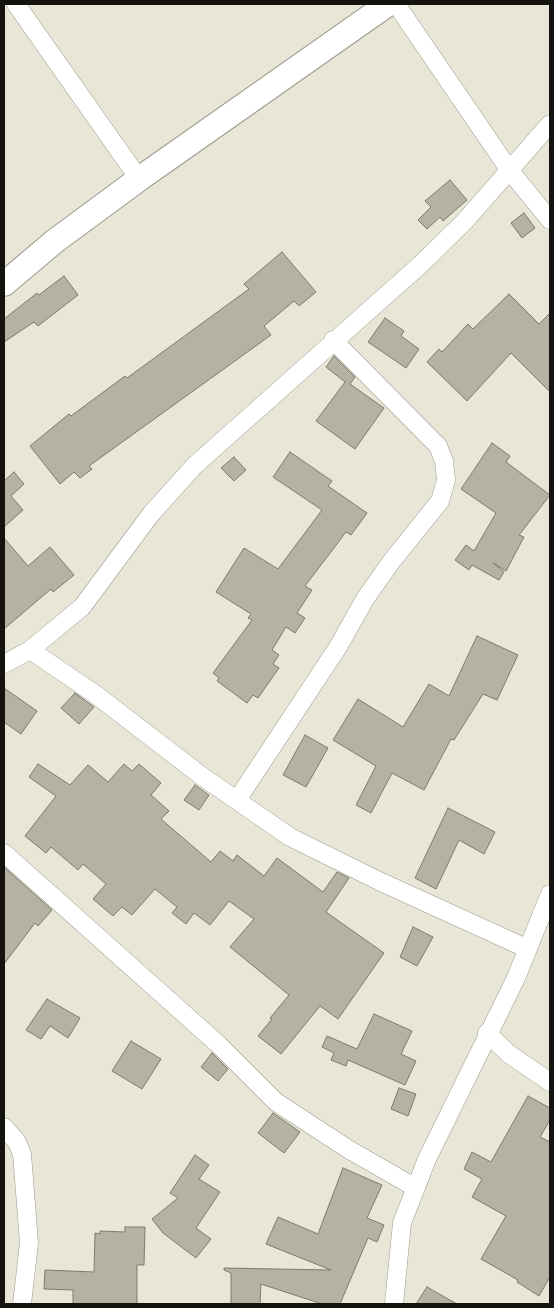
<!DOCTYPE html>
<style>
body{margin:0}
#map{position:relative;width:554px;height:1308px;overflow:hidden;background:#e8e6d7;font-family:Montserrat,sans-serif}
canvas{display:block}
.frame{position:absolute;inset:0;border:5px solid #14130e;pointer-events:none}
</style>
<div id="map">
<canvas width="554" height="1308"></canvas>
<div class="frame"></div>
</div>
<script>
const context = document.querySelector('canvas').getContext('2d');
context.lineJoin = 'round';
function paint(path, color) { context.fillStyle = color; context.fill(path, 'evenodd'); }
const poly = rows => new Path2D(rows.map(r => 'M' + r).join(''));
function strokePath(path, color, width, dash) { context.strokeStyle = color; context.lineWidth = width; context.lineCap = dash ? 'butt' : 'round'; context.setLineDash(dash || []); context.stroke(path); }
const building = poly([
 [450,180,467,200,443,221,440,217,427,229,418,220,431,207,425,201,450,180],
 [524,213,535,228,522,238,511,223,524,213],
 [282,252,316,292,299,306,294,301,264,326,271,335,89,466,92,469,80,478,74,472,60,484,30,446,69,414,71,416,125,376,127,378,249,289,244,284,282,252],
 [64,276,78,295,38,326,34,322,4,342,4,319,37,293,39,295,64,276],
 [509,294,539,324,550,313,550,392,511,353,467,401,427,362,439,349,442,352,468,324,473,329,509,294],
 [385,318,404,331,401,336,419,349,406,368,368,342,385,318],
 [334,356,355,377,350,384,384,408,355,449,316,421,345,382,326,367,334,356],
 [492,443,510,456,506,462,550,495,519,535,524,537,506,571,493,563,504,572,499,580,472,565,469,570,455,560,466,545,474,551,496,513,461,489,492,443],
 [290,452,332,481,328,486,367,513,351,535,346,532,305,586,312,590,297,613,305,618,295,633,286,627,272,650,279,655,273,664,279,668,258,698,253,695,247,703,217,681,219,678,213,673,252,620,248,618,251,614,216,592,244,548,278,569,322,510,273,477,290,452],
 [234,457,246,470,234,481,221,468,234,457],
 [14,472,24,484,11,496,23,510,4,527,4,481,14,472],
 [4,538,28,566,50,547,74,575,53,592,51,589,4,629,4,538],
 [477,636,518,655,497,700,483,694,454,740,451,739,424,790,392,773,371,813,356,805,376,766,333,740,358,699,403,727,429,684,449,696,477,636],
 [4,688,37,711,21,734,4,722,4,688],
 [75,693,94,707,79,724,61,708,75,693],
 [305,735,328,748,306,787,283,775,305,735],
 [38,764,70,785,88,765,108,782,124,764,132,771,139,764,161,783,151,795,169,811,161,819,211,862,220,851,233,861,237,855,264,876,277,858,323,892,337,872,349,878,326,912,384,953,338,1019,320,1006,281,1054,258,1036,272,1019,270,1018,289,995,230,947,254,919,229,901,210,925,194,913,186,924,172,913,177,907,155,889,132,915,122,907,113,916,93,899,106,884,83,864,78,870,51,847,46,853,25,836,56,796,29,777,38,764],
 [195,785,209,795,199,810,184,800,195,785],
 [448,808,495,832,484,854,459,840,436,889,415,878,448,808],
 [4,867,52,910,38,926,35,923,4,964,4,867],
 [413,927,433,937,417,966,400,957,413,927],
 [47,999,80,1018,68,1038,50,1026,41,1039,26,1030,47,999],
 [374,1014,412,1031,401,1054,416,1061,405,1085,348,1060,346,1066,331,1060,334,1053,322,1047,327,1036,357,1049,374,1014],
 [131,1041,161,1059,142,1089,112,1071,131,1041],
 [212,1053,228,1069,218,1081,201,1067,212,1053],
 [399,1088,416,1094,408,1116,391,1109,399,1088],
 [528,1096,550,1108,550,1120,540,1137,550,1142,550,1277,539,1296,517,1282,518,1280,481,1259,506,1216,472,1197,482,1179,464,1169,472,1152,491,1162,528,1096],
 [273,1113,300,1132,284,1153,258,1133,273,1113],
 [195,1155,209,1165,199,1179,220,1192,196,1228,211,1239,196,1258,163,1233,152,1219,178,1198,170,1193,195,1155],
 [343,1168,382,1185,367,1218,384,1225,377,1242,368,1238,340,1304,322,1304,261,1284,260,1304,231,1304,231,1273,224,1270,224,1268,331,1270,266,1244,278,1217,318,1234,343,1168],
 [125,1227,145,1227,144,1265,137,1265,137,1304,73,1304,73,1290,44,1289,45,1270,94,1272,95,1233,100,1234,100,1231,125,1232,125,1227],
 [427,1287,457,1304,416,1304,427,1287]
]);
const minor = poly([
 [16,4,139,179],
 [396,4,510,171,550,220],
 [30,650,95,694,203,777,290,837,379,881,528,949],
 [4,664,30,650,82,607,151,514,194,466,420,265,464,222,550,124],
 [237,800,338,647,365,599,391,562,440,501,446,480,444,461,438,446,333,340],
 [4,853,219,1045,276,1102,348,1149,416,1188],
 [487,1033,509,1054,550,1082],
 [4,1127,17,1142,22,1154,29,1243,22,1304],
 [394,1304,402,1223,427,1159,516,978,550,894]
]);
const secondary = poly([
 [4,284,55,241,139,179,388,4]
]);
paint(building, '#b4b2a3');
strokePath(building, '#7c7a6c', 1);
strokePath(minor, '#9c9a8c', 19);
strokePath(secondary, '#9c9a8c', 26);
strokePath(minor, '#fff', 18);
strokePath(secondary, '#fff', 24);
</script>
